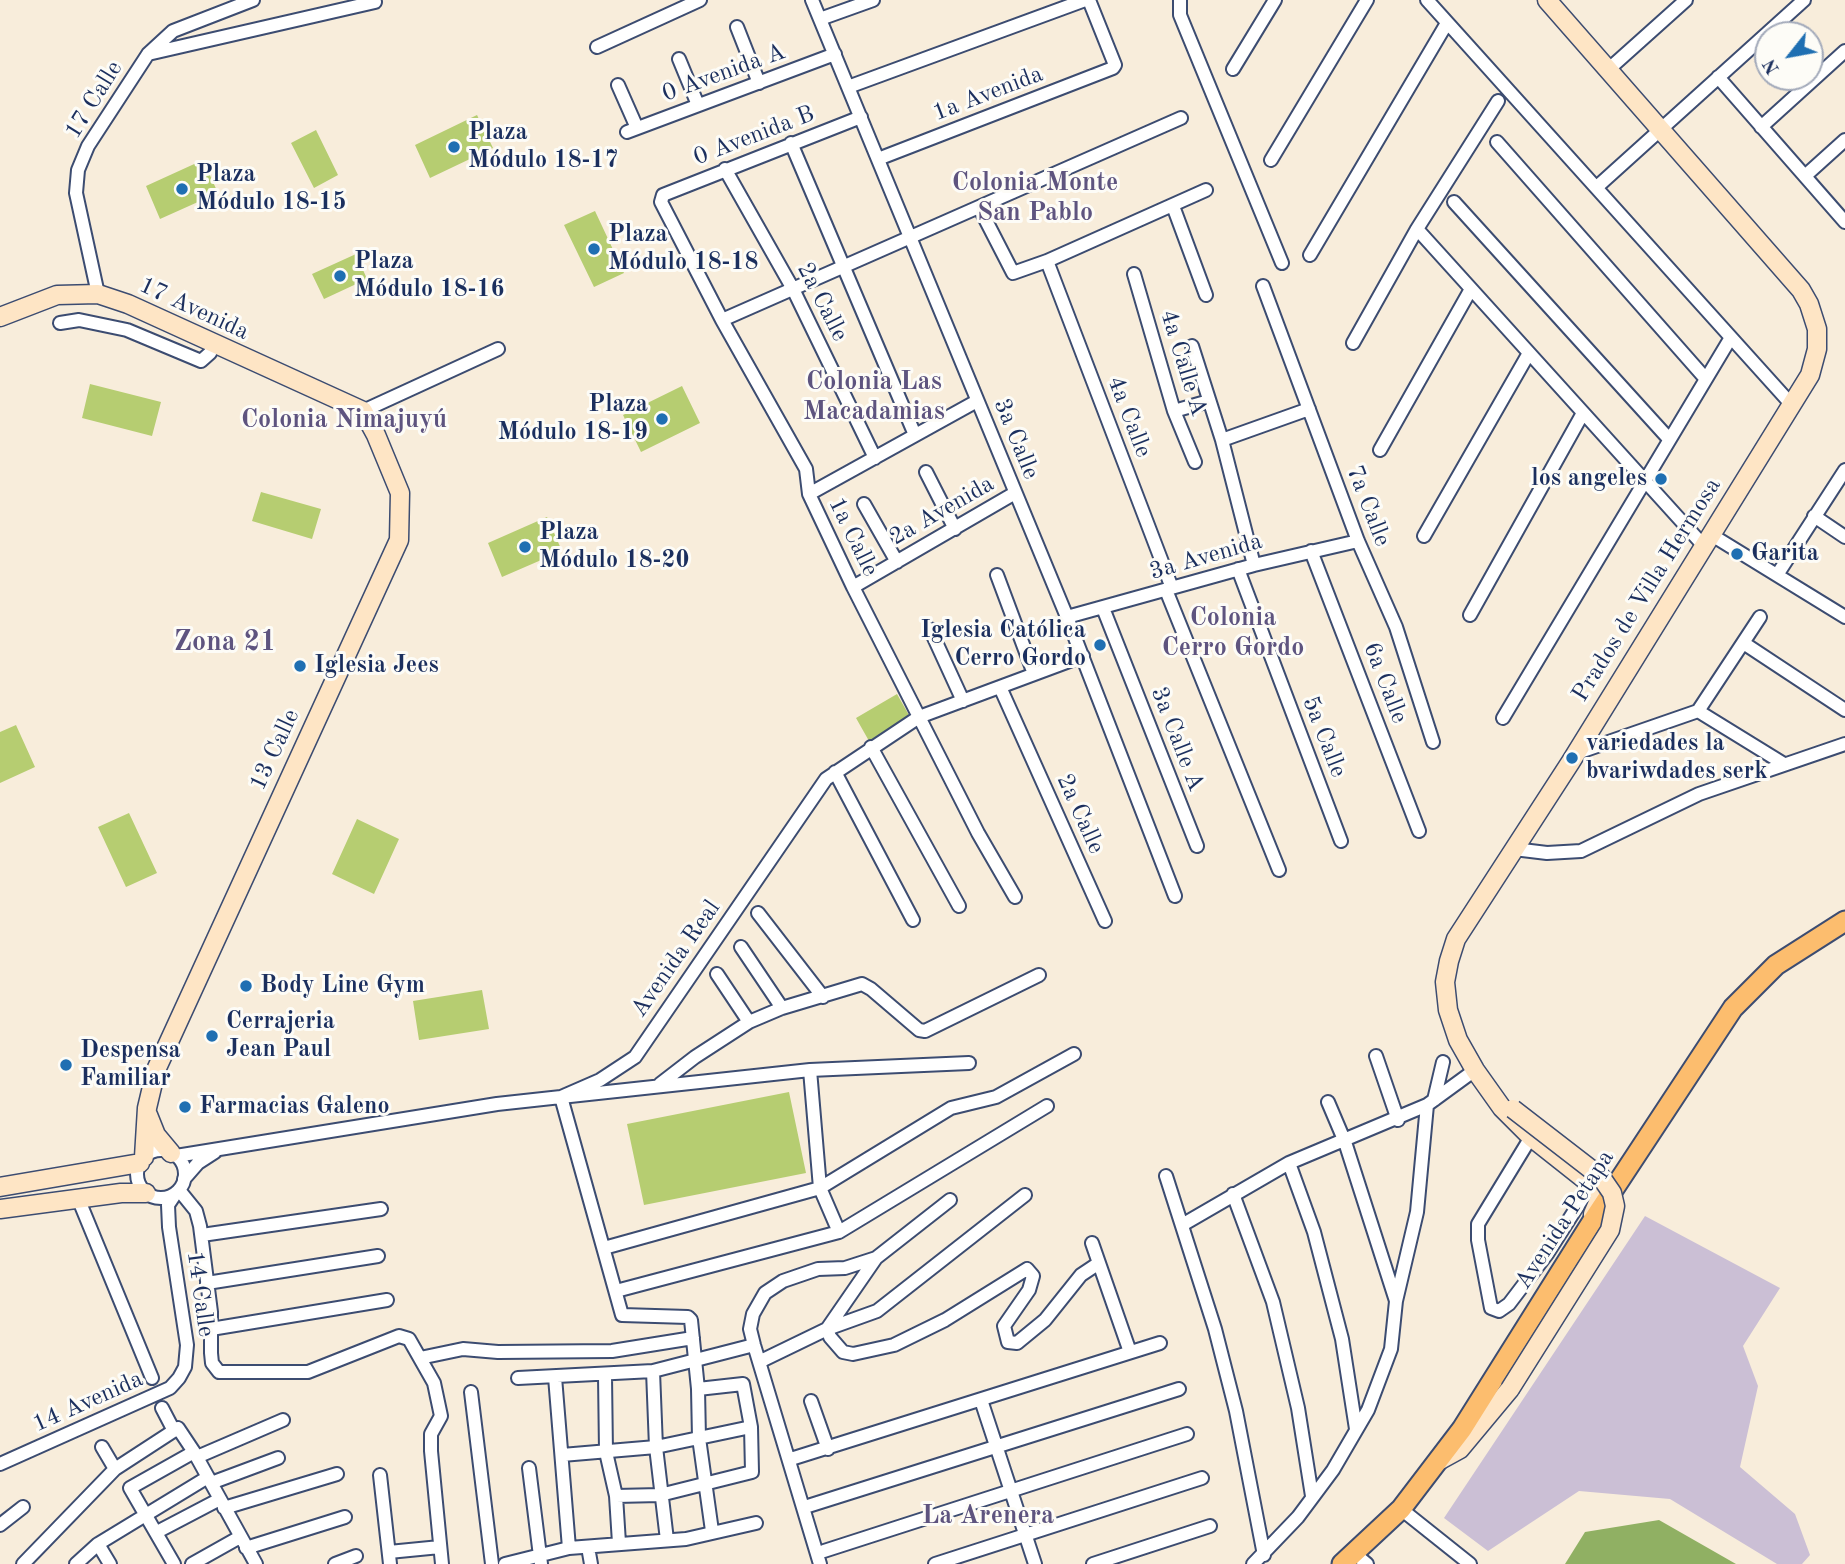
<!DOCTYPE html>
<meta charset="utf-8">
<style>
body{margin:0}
#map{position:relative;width:1845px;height:1564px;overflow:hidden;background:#f8eddb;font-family:"Old Standard TT",serif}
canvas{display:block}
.north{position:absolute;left:1754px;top:21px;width:70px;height:70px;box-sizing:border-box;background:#fdfcf7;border:2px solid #a3aaba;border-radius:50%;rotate:239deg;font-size:19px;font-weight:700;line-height:28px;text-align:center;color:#1b2f5e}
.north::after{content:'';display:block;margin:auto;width:24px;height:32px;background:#1f6fb2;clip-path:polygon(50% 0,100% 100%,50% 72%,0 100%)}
</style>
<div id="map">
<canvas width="1845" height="1564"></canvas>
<div class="north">N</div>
</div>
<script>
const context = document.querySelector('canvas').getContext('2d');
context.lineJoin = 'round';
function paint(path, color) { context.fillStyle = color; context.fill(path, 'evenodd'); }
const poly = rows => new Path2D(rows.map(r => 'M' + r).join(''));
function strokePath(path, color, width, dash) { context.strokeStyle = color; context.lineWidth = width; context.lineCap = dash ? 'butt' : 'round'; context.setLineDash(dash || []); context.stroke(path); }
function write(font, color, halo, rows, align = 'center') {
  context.font = font + ' "Old Standard TT",serif'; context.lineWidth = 6; context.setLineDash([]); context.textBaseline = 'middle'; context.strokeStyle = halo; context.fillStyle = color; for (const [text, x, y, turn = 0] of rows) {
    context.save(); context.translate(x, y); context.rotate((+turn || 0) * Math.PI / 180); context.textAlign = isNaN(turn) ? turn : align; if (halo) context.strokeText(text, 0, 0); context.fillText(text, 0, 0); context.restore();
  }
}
const industrial = poly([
 [1645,1216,1780,1288,1743,1346,1758,1386,1740,1467,1795,1514,1810,1555,1802,1564,1777,1564,1670,1499,1579,1491,1488,1551,1444,1518]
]);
const green = poly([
 [477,115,493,148,430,178,415,145],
 [316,130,338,175,314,188,291,143],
 [203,160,218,193,160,219,146,186],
 [595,211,624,273,594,287,564,225],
 [356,254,367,279,324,299,312,274],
 [90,384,161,402,152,436,82,418],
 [682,386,700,423,641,452,623,415],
 [261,492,321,509,312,539,252,521],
 [547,517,562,551,502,577,488,543],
 [897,694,910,717,869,741,856,718],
 [16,725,35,767,0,783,0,732],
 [129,813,157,873,126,887,98,827],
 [357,819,399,839,374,894,332,874],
 [482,990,489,1029,419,1040,413,1001],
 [789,1092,806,1173,644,1205,627,1124]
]);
const forest = poly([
 [1659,1520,1736,1564,1565,1564,1585,1532]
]);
const street = poly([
 [812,0,1067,617,1175,896],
 [1180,0,1180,15,1282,263],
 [1427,0,1791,404],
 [820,19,873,0],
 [737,27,759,83],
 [597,47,700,0],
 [148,54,375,2],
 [679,59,698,105],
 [1233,69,1275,0],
 [1609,69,1686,0],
 [1718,77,1845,222],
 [618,85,637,128],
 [848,87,1085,0],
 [861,117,663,195,661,202,722,320,806,469,809,494,853,587,978,833,1015,897],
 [1761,127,1845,51],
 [627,132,835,54],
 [1497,142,1705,378],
 [791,143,915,435],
 [878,159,1113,68,1115,65,1089,0],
 [1271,160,1367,0],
 [725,169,793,289,875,458],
 [1805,176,1845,140],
 [1598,186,1804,0],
 [1454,202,1669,439],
 [1173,206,1206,295],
 [979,207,1013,273,1047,261,1206,190],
 [1417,229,1703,545],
 [1310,255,1447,23],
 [1047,261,1172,588],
 [1134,274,1174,411,1195,462],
 [1263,286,1358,541,1396,627,1433,742],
 [98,294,76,193,78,170,88,146,148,54,173,31,253,0],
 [722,320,1181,118],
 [60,323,79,320,127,330,201,361,210,353,214,344],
 [1353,343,1417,229,1498,101],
 [1192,346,1222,440,1254,565],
 [363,411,498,349],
 [1174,411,1209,401],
 [1222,440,1309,409],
 [1380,450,1471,289],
 [926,472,955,529],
 [809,494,977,401],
 [864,504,897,562],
 [1814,516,1845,537],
 [1710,534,1845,617],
 [1424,536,1529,353],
 [1311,551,1419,831],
 [1238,569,1341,841],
 [997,575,1034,674],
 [1777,575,1845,470],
 [853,587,1015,493],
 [1166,590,1279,870],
 [1103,608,1197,846],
 [1470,615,1583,413],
 [1067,617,1254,565,1358,541],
 [930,629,963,701],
 [1745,644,1845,710],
 [1000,687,1105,921],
 [1698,711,1784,764],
 [1503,718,1730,339],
 [871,747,959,906],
 [1574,754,1698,711,1760,617],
 [835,772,913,920],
 [1514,849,1547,853,1581,851,1699,794,1845,744],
 [758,913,823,997],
 [741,947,782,1008],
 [717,974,749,1022],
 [1376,1056,1398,1120],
 [810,1070,820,1188,839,1232],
 [660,1084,695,1057,749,1022,782,1008,862,984,871,989,919,1030,925,1031,1039,975],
 [1434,1100,1443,1062],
 [1328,1102,1345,1142,1396,1301],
 [1531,1137,1478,1224,1478,1240,1491,1308,1499,1311,1509,1304,1547,1254,1591,1185],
 '137 1174a24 24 0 1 1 48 0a24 24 0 1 1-48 0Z',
 [176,1156,497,1104,561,1097,600,1080,635,1057,826,779,919,717,1083,656],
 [1289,1163,1314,1232,1342,1339,1356,1429],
 [1166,1176,1215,1329,1236,1411,1264,1555],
 [184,1179,198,1163,215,1152],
 [179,1190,196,1211,200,1226,211,1312,211,1353,212,1363,219,1372,308,1372,399,1336,409,1339,434,1383,441,1416,431,1434,431,1451,442,1564],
 [1233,1194,1273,1302,1298,1408,1312,1496],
 [78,1198,152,1378],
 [1182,1225,1289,1163,1427,1105,1475,1070],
 [202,1235,381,1209],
 [1092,1243,1130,1352],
 [604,1248,820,1188,951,1108,996,1097,1074,1054],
 [876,1258,827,1329,830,1337,843,1352,853,1354,894,1345,945,1320,1027,1269,1033,1276,1029,1290,1004,1326,1008,1342,1017,1343,1045,1320,1081,1275,1099,1263],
 [207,1283,378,1256],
 [616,1291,839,1232,1047,1106],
 [211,1329,387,1300],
 [420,1358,463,1349,498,1352,612,1351,693,1338],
 [763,1360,827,1329,877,1311,1025,1195],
 [653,1371,656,1447,667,1540],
 [605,1376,606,1452,616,1496,619,1543],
 [555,1377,569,1548],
 [518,1378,653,1371,754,1345],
 [471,1392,492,1564],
 [981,1400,1035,1564],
 [811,1401,828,1449],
 [162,1408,174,1431],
 [102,1447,115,1469],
 [562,1455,656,1447,751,1427],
 [197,1457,283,1420],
 [794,1458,1160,1343],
 [0,1464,170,1388,179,1378,185,1367,187,1345,169,1227,168,1205,176,1193],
 [529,1468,541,1564],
 [380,1475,390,1564],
 [211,1483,278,1458],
 [616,1496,660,1495,752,1472,751,1427,743,1384,698,1389],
 [808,1506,1179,1389],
 [224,1508,337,1474],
 [1401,1509,1470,1564],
 [0,1525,23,1507],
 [712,1531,699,1438,698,1389,691,1320,688,1317,622,1315,561,1097,810,1070,969,1063],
 [157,1532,220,1499],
 [98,1544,110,1564],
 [588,1547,591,1564],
 [246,1548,345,1517],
 [824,1551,1187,1434],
 [389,1552,440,1547],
 [1355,1554,1367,1564],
 [23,1564,115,1469,178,1428,194,1452,256,1564],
 [76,1564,98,1544,208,1477],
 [174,1564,130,1488,194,1452],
 [192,1564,240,1537],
 [335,1564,356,1556],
 [505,1564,569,1548,686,1539,756,1523],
 [820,1564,754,1345,750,1329,753,1314,765,1293,783,1281,818,1269,845,1268,876,1258,950,1200],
 [935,1564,1202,1478],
 [1093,1564,1210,1526],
 [1253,1564,1298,1517,1333,1470,1368,1410,1391,1349,1396,1301,1417,1212,1427,1105]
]);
const secondary = poly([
 [1547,0,1801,290,1809,304,1817,329,1817,349,1810,375,1570,763,1456,939,1449,961,1445,982,1448,1010,1458,1040,1475,1070,1502,1108,1531,1137,1598,1190,1600,1198,1593,1214],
 [0,317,57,295,98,294,128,304,363,411,376,435,400,493,399,540,156,1070,147,1108,144,1157],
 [148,1115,156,1135,171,1153],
 [0,1187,140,1163],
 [0,1209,121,1193,146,1193],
 [1440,1460,1460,1449,1510,1389]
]);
const primary = poly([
 [1342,1564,1401,1509,1462,1429,1592,1222,1733,1008,1776,965,1845,921]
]);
const secondaryBridge = poly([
 [1510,1389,1610,1230,1615,1206,1612,1193,1601,1177,1513,1109]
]);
const markers = [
 [454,147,7,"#1f6fb2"],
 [182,189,7,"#1f6fb2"],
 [594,249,7,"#1f6fb2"],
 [340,276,7,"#1f6fb2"],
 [662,419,7,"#1f6fb2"],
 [1661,479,7,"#1f6fb2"],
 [525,547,7,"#1f6fb2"],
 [1737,554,7,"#1f6fb2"],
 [1100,645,7,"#1f6fb2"],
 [300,666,7,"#1f6fb2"],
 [1572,758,7,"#1f6fb2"],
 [246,986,7,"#1f6fb2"],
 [212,1036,7,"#1f6fb2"],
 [66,1065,7,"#1f6fb2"],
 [185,1107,7,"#1f6fb2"]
];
const streetNames = [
 ["0 Avenida A",724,73,-20],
 ["1a Avenida",988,94,-21],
 ["17 Calle",94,100,-58],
 ["0 Avenida B",754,136,-21],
 ["2a Calle",822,302,63],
 ["17 Avenida",194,309,25],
 ["4a Calle A",1183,363,73],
 ["4a Calle",1129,417,69],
 ["3a Calle",1016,439,68],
 ["7a Calle",1368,506,69],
 ["2a Avenida",942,511,-30],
 ["1a Calle",853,537,64],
 ["3a Avenida",1206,557,-16],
 ["Prados de Villa Hermosa",1647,590,-58],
 ["6a Calle",1385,683,69],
 ["5a Calle",1324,737,69],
 ["3a Calle A",1177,739,69],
 ["13 Calle",275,750,-65],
 ["2a Calle",1080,814,66],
 ["Avenida Real",676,959,-55],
 ["Avenida Petapa",1565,1220,-57],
 ["14 Calle",200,1294,82],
 ["14 Avenida",88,1402,-24]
];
const poiNames = [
 ["Plaza",468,133],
 ["Módulo 18-17",468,161],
 ["Plaza",196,175],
 ["Módulo 18-15",196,203],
 ["Plaza",608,235],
 ["Módulo 18-18",608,263],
 ["Plaza",354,262],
 ["Módulo 18-16",354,290],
 ["Plaza",648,405,"right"],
 ["Módulo 18-19",648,433,"right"],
 ["los angeles",1647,479,"right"],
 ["Plaza",539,533],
 ["Módulo 18-20",539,561],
 ["Garita",1751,554],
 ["Iglesia Católica",1086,631,"right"],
 ["Cerro Gordo",1086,659,"right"],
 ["Iglesia Jees",314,666],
 ["variedades la",1586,744],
 ["bvariwdades serk",1586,772],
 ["Body Line Gym",260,986],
 ["Cerrajeria",226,1022],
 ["Jean Paul",226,1050],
 ["Despensa",80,1051],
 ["Familiar",80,1079],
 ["Farmacias Galeno",199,1107]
];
const neighbourhoodNames = [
 ["Colonia Monte",1035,183],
 ["San Pablo",1035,213],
 ["Colonia Las",874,382],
 ["Macadamias",874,412],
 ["Colonia Nimajuyú",344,420],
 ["Colonia",1233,618],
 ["Cerro Gordo",1233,648],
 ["La Arenera",988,1516]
];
const quarterNames = [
 ["Zona 21",225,643]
];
paint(industrial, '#cbbfd5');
paint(green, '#b6cd71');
paint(forest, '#90b063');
strokePath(street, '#3c4c71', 16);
strokePath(secondary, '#3c4c71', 21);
strokePath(primary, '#3c4c71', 23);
strokePath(street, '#fff', 12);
strokePath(secondary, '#fee5c5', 18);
strokePath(primary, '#fcbd6e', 19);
strokePath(secondaryBridge, '#3c4c71', 21, []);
strokePath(secondaryBridge, '#fee5c5', 18);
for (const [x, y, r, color] of markers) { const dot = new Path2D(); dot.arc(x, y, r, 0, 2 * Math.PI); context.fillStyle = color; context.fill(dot); strokePath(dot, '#fdfcf7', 2.5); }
write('24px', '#1b2f5e', '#fdfcf7', streetNames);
write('bold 24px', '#1b2f5e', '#fdfcf7', poiNames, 'left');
write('bold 26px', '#5e547f', '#fdfcf7', neighbourhoodNames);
write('bold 28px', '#5e547f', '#fdfcf7', quarterNames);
</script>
